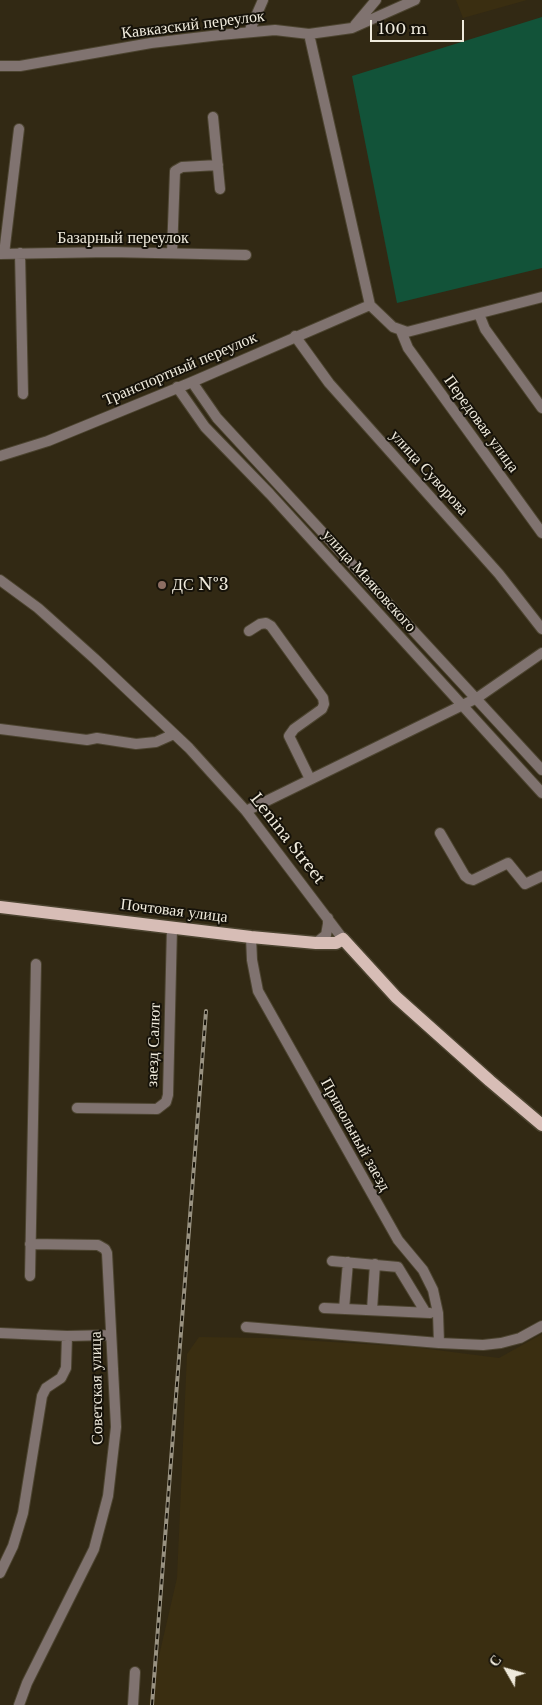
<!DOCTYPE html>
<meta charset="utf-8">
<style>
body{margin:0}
#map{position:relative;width:542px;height:1705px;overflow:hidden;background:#322914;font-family:"Libre Baskerville",serif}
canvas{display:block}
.north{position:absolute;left:482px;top:1645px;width:50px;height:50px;-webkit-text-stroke:4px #161209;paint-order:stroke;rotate:308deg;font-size:14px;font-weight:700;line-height:20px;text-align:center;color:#efeadc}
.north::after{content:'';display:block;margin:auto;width:18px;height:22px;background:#efeadc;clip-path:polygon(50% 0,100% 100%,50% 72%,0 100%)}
.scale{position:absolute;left:370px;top:20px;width:94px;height:22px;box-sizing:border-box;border:2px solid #efeadc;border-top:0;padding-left:6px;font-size:15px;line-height:18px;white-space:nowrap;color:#efeadc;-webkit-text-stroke:4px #161209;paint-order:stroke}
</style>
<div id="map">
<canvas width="542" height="1705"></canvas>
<div class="north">С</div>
<div class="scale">100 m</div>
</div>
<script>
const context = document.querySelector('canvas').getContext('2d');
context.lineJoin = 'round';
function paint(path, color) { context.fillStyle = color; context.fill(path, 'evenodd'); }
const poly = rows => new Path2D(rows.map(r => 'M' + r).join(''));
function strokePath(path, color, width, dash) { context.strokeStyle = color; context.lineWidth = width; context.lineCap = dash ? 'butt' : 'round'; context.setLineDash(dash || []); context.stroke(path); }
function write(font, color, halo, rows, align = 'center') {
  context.font = font + ' "Libre Baskerville",serif'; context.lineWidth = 4; context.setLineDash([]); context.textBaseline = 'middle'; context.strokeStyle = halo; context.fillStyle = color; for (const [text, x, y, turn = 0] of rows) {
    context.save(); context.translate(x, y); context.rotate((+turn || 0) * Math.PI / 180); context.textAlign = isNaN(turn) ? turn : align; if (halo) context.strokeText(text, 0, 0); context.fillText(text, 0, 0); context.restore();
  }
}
const built = poly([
 [456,0,527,0,463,18],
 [542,1334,542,1705,149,1705,150,1695,177,1578,187,1354,199,1337,267,1338,413,1347,499,1358]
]);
const green = poly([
 [542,17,542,268,397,303,352,76]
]);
const minor = poly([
 [355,25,376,0],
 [249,32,263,0],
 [309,34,370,305,393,327,407,332,542,297],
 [0,66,20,66,151,43,220,35,275,30,309,34,352,28,415,0],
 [213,117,220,189],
 [20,253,23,394],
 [172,253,175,171,182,167,218,165],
 [0,254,110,252,246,255],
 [4,254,19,129],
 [479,314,485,329,542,408],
 [401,331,408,348,542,533],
 [295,336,329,383,499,574,542,629],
 [192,382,217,418,542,770],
 [177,387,205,427,270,494,542,793],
 [0,456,48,441,192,382,370,305],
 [0,580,38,608,95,659,189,748,246,811,343,939],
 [249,631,260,624,266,623,271,626,323,698,324,704,322,709,294,729,289,736,310,779],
 [0,729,87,740,97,738,136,744,156,742,174,734],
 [246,811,477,698,542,653],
 [440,833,465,876,469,879,473,880,508,863,525,884,542,876],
 [251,937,252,960,258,991,398,1240,423,1270,433,1290,438,1313,439,1343],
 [316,943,326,935,328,924,328,918],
 [77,1108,157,1109,166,1102,168,1095,172,927],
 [332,1261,398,1267,426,1313],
 [30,1276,36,964],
 [324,1308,430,1313],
 [344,1309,348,1262],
 [372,1310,375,1264],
 [246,1327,439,1343,483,1345,501,1343,520,1338,542,1326],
 [0,1333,67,1336,111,1335],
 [0,1573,13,1546,23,1513,42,1396,46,1388,61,1378,66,1368,67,1336],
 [19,1705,27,1683,94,1549,108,1496,116,1427,107,1253,105,1249,98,1245,30,1244],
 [133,1705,135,1672]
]);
const major = poly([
 [0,907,251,937,316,943,336,943,343,939,396,997,490,1081,542,1125]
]);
const rail = poly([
 [152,1705,206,1011]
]);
const markers = [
 [162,585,5,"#8d6e63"]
];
const streetNames = [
 ["Кавказский переулок",193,25,-7],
 ["Базарный переулок",123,238],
 ["Транспортный переулок",180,369,-23],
 ["Передовая улица",481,424,54],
 ["улица Суворова",429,473,48],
 ["улица Маяковского",369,581,48],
 ["Lenina Street",287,839,52],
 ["Почтовая улица",174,911,7],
 ["заезд Салют",154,1045,-88],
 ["Привольный заезд",355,1135,61],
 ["Советская улица",97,1388,-91]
];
const poiNames = [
 ["ДС №3",172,585]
];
paint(built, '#3a2e11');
paint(green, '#125339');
strokePath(minor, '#4c4430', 12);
strokePath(major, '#4c4430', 15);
strokePath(minor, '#807370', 10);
strokePath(major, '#d7bdb6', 12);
strokePath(rail, '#999281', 4);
strokePath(rail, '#161209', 2, [5.5]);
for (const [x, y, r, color] of markers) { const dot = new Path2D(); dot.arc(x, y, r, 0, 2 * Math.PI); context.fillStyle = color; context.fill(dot); strokePath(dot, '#161209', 2); }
write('16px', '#efeadc', '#161209', streetNames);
write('16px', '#efeadc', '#161209', poiNames, 'left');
</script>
